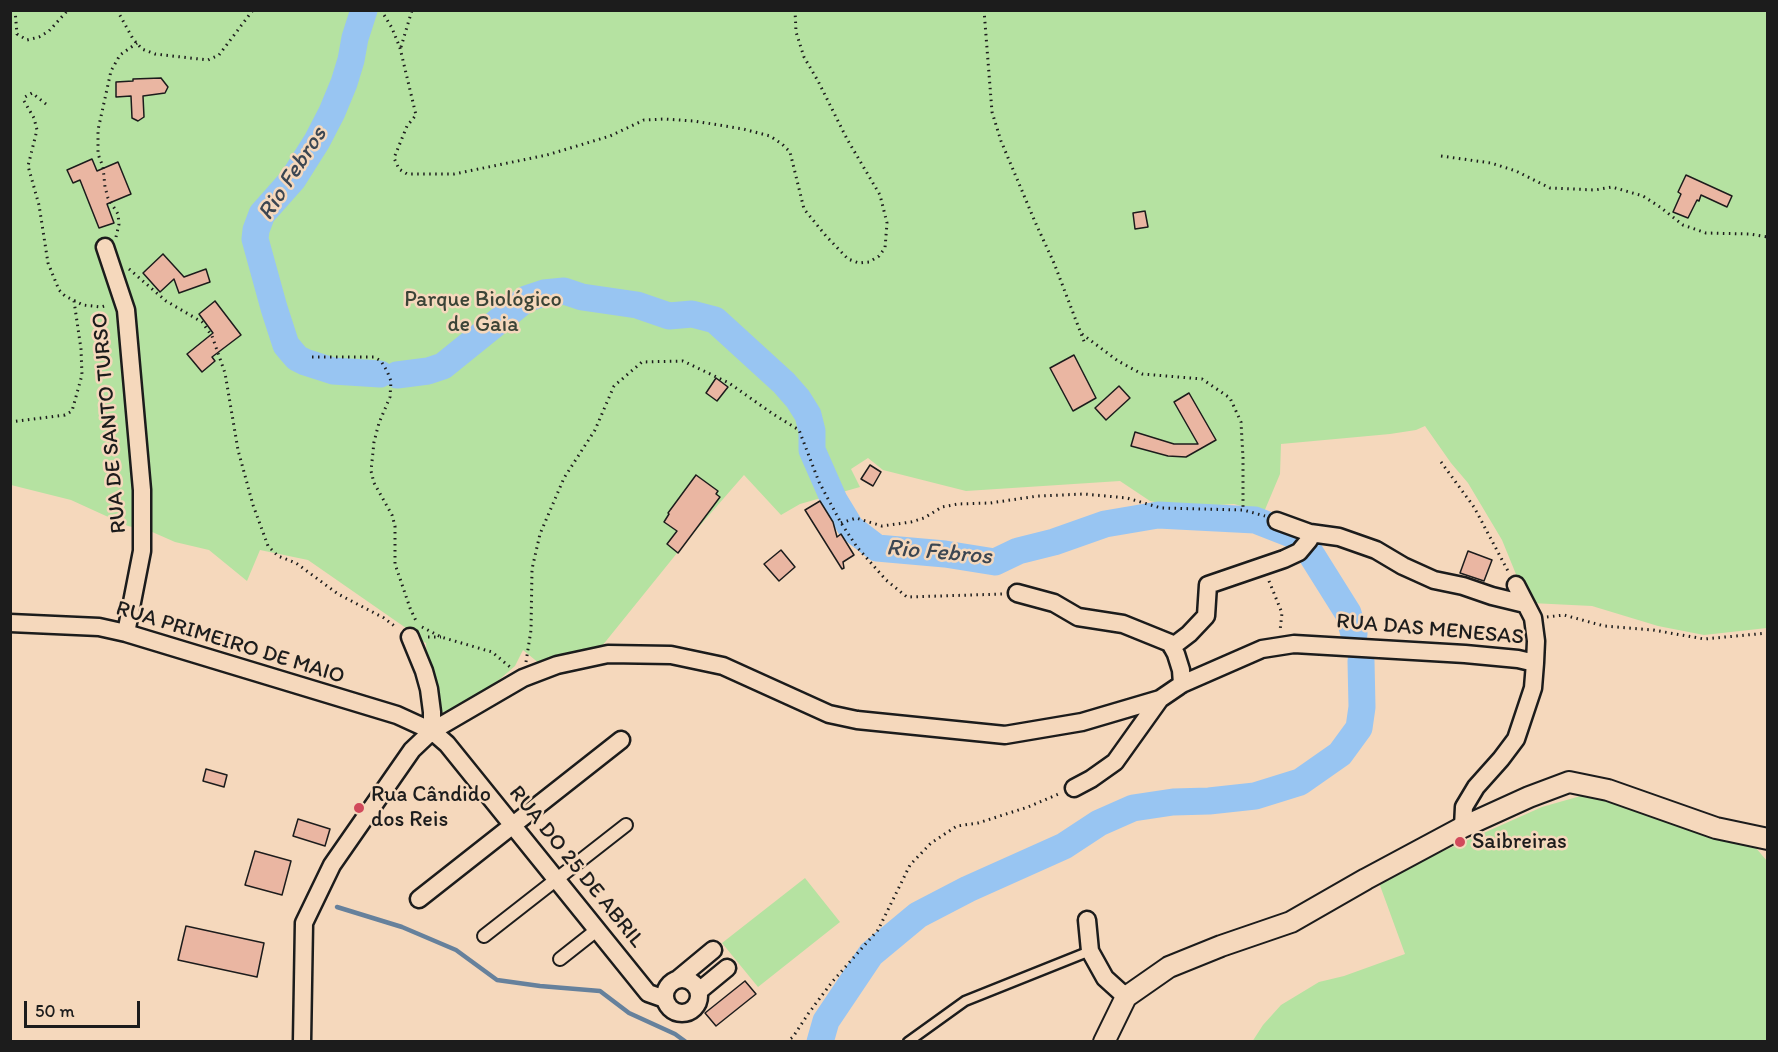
<!DOCTYPE html>
<meta charset="utf-8">
<style>
body{margin:0}
#map{position:relative;width:1778px;height:1052px;overflow:hidden;background:#f5d8bc;font-family:Itim,sans-serif}
canvas{display:block}
.frame{position:absolute;inset:0;border:12px solid #1c1c1c;pointer-events:none}
.scale{position:absolute;left:24px;top:1001px;width:116px;height:27px;box-sizing:border-box;border:3px solid #1c1c1c;border-top:0;padding-left:8px;font-size:18px;line-height:21px;white-space:nowrap;color:#1c1c1c;-webkit-text-stroke:4px #f5d8bc;paint-order:stroke}
</style>
<div id="map">
<canvas width="1778" height="1052"></canvas>
<div class="frame"></div>
<div class="scale">50 m</div>
</div>
<script>
const context = document.querySelector('canvas').getContext('2d');
context.lineJoin = 'round';
function paint(path, color) { context.fillStyle = color; context.fill(path, 'evenodd'); }
const poly = rows => new Path2D(rows.map(r => 'M' + r).join(''));
function strokePath(path, color, width, dash) { context.strokeStyle = color; context.lineWidth = width; context.lineCap = dash ? 'butt' : 'round'; context.setLineDash(dash || []); context.stroke(path); }
function write(font, color, halo, rows, align = 'center') {
  context.font = font + ' Itim,sans-serif'; context.lineWidth = 5; context.setLineDash([]); context.textBaseline = 'middle'; context.strokeStyle = halo; context.fillStyle = color; for (const [text, x, y, turn = 0] of rows) {
    context.save(); context.translate(x, y); context.rotate((+turn || 0) * Math.PI / 180); context.textAlign = isNaN(turn) ? turn : align; if (halo) context.strokeText(text, 0, 0); context.fillText(text, 0, 0); context.restore();
  }
}
const green = poly([
 [10,11,1767,11,1767,628,1704,635,1658,626,1592,606,1531,603,1520,584,1502,540,1468,483,1451,463,1425,426,1416,430,1390,434,1281,444,1280,474,1264,512,1234,504,1190,507,1168,505,1150,501,1120,481,966,491,883,470,868,458,851,469,860,487,800,504,781,515,744,475,690,537,602,646,540,664,523,650,515,666,493,685,465,703,441,713,427,665,426,643,417,639,416,635,308,560,260,550,247,581,209,550,175,542,150,531,128,526,71,500,11,485],
 [1591,793,1750,841,1767,861,1767,1041,1252,1042,1263,1025,1281,1005,1319,982,1344,976,1405,954,1378,880,1542,807],
 [805,878,840,922,758,987,722,943]
]);
const stream = poly([
 [337,907,402,927,456,950,497,980,540,986,600,991,629,1013,675,1034,686,1042]
]);
const river = poly([
 [364,10,355,38,351,60,344,83,332,112,317,141,293,179,262,214,256,230,255,239,274,308,286,345,291,351,297,358,305,362,333,371,380,374],
 [397,375,428,371,443,366,526,299,544,293,564,291,582,297,637,305,669,316,692,314,715,320,784,383,798,399,808,415,812,431,812,450,834,500,851,528,877,548,945,554,995,562,1018,551,1054,542,1105,524,1158,515,1255,520,1301,538,1348,613,1354,634],
 [820,1042,826,1021,871,954,918,915,968,889,1064,846,1099,823,1133,808,1173,802,1209,801,1255,796,1300,782,1340,754,1359,728,1362,707,1361,661]
]);
const building = poly([
 [161,78,168,87,165,93,143,96,144,117,138,121,132,118,131,96,116,97,116,82,133,81,133,79,161,78],
 [92,159,97,171,118,162,131,194,107,204,114,223,99,228,80,180,73,183,67,170,92,159],
 [1686,175,1732,196,1727,207,1701,195,1699,201,1697,200,1688,218,1673,212,1681,194,1678,192,1686,175],
 [1145,211,1148,227,1135,229,1133,213,1145,211],
 [163,254,184,277,206,269,210,282,179,293,174,279,160,292,143,273,163,254],
 [215,301,241,335,212,357,215,361,202,372,187,354,213,333,199,314,215,301],
 [1074,355,1096,398,1073,411,1050,368,1074,355],
 [716,378,728,387,717,401,706,393,716,378],
 [1119,386,1130,398,1106,420,1095,408,1119,386],
 [1189,393,1216,440,1186,457,1168,456,1131,446,1135,432,1174,444,1198,444,1174,402,1189,393],
 [870,465,881,472,873,486,861,479,870,465],
 [696,475,718,491,716,494,720,497,678,553,667,544,677,531,664,522,669,514,668,513,696,475],
 [820,501,833,522,837,537,841,534,854,555,843,562,844,568,842,569,805,510,820,501],
 [781,550,795,567,779,581,764,564,781,550],
 [1468,551,1492,560,1484,581,1460,573,1468,551],
 [206,769,227,775,224,787,203,781,206,769],
 [298,819,330,829,325,846,293,836,298,819],
 [255,851,291,861,282,895,245,885,255,851],
 [186,926,264,943,257,977,178,960,186,926],
 [745,981,756,994,716,1026,705,1013,745,981]
]);
const path = poly([
 [15,10,17,34,27,40,39,37,49,31,68,10],
 [117,10,133,39,142,49,155,54,208,60,219,55,253,10],
 [316,10,320,10],
 [381,10,392,28,400,48,416,115,407,126,394,158,399,169,407,174,454,174,547,155,610,136,644,120,664,119,694,121,743,129,770,136,782,144,790,152,804,209,826,236,848,259,859,263,869,262,879,256,885,248,887,223,880,195,847,139,818,81,804,57,796,32,795,10],
 [984,10,992,112,1001,141,1036,224,1054,263,1085,344],
 [401,47,412,10],
 [46,104,32,93,25,97,24,101,34,118,37,130,28,166,39,205,48,263,59,290,65,296,83,305,101,307,108,305],
 [1441,156,1491,163,1516,171,1550,188,1595,190,1612,187,1643,196,1660,207,1683,225,1706,233,1749,234,1768,237],
 [116,237,119,224,118,214,108,198,105,187,103,167,98,154,98,130,111,71,120,55,137,43],
 [129,269,166,301,202,322,212,336,225,373,238,450,253,505,268,546,278,556,296,563,338,594,384,618,397,628],
 [1082,334,1118,361,1142,374,1202,379,1230,398,1241,422,1243,458,1243,510],
 [312,357,374,357,381,361,387,371,391,381,390,397,379,423,374,442,371,471,374,483,392,515,395,526,395,564,410,608,417,623],
 [10,422,65,415,72,411,82,375,81,349,74,301],
 [1441,462,1474,507,1509,573],
 [841,523,856,518,882,526,911,522,924,518,942,507,958,504,990,503,1038,496,1084,494,1127,498,1161,508,1243,510,1265,516],
 [1269,581,1282,613,1280,631],
 [1547,617,1564,615,1604,626,1653,630,1704,639,1768,633],
 [422,627,441,637,492,652,510,667],
 [428,637,441,637],
 [526,662,531,630,532,569,540,534,564,478,595,430,614,386,642,362,683,361,729,383,773,414,799,430,819,482,841,523,857,547,886,580,907,597,1003,594],
 [786,1042,793,1037,808,1014,832,982,878,930,910,865,931,843,957,826,978,823,1028,807,1061,793]
]);
const service = poly([
 [908,1042,965,1001,1090,951]
]);
const pedestrian = poly([
 [484,936,626,825],
 [560,959,598,929]
]);
const minor = poly([
 [105,247,126,310,142,490,142,551,126,633],
 [1277,521,1310,533,1339,537,1376,550,1403,566,1434,580,1463,586,1492,596,1525,604],
 [1516,585,1533,618,1536,641,1535,663],
 [1017,593,1054,603,1078,617,1123,624,1170,643,1176,654,1181,670,1182,684],
 [10,623,99,627,126,633,397,715,432,731,447,744,648,993,665,999],
 [410,637,424,671,429,689,432,712,432,731],
 [1172,647,1189,634,1206,616,1208,585,1284,559,1299,552,1309,540,1310,533],
 [1074,788,1091,779,1115,762,1160,699,1182,684,1262,649,1294,644,1465,654,1518,659,1535,663,1533,688,1516,739,1501,759,1476,787,1464,807,1463,827],
 [419,899,621,740],
 [1087,920,1090,951,1105,978,1126,997],
 [678,979,713,950],
 '665 996a17 17 0 1 1 34 0a17 17 0 1 1-34 0Z',
 [699,991,727,968],
 [302,1042,304,923,332,865,412,750,432,731,523,678,557,665,608,654,671,655,723,666,829,714,857,720,1005,735,1082,722,1160,699]
]);
const tertiary = poly([
 [1104,1042,1126,997,1169,967,1221,946,1291,922,1366,879,1463,827,1529,797,1569,782,1608,790,1716,828,1768,839]
]);
const markers = [
 [359,808,6,"#d1495b"],
 [1460,842,6,"#d1495b"]
];
const parkNames = [
 ["Parque Biológico",483,300],
 ["de Gaia",483,325]
];
const streetNames = [
 ["RUA DE SANTO TURSO",110,423,-95],
 ["RUA DAS MENESAS",1430,630,5],
 ["RUA PRIMEIRO DE MAIO",230,643,17],
 ["RUA DO 25 DE ABRIL",576,867,51]
];
const poiNames = [
 ["Rua Cândido",371,795],
 ["dos Reis",371,820],
 ["Saibreiras",1472,842]
];
const waterNames = [
 ["Rio Febros",293,174,-57],
 ["Rio Febros",939,553,5]
];
paint(green, '#b5e2a1');
strokePath(stream, '#66819c', 4.5);
strokePath(river, '#98c5f2', 27);
paint(building, '#eab6a2');
strokePath(building, '#1c1c1c', 1.5);
strokePath(service, '#1c1c1c', 13);
strokePath(pedestrian, '#1c1c1c', 16);
strokePath(minor, '#1c1c1c', 21);
strokePath(tertiary, '#1c1c1c', 24);
strokePath(path, '#1c1c1c', 3, [1.5, 4.5]);
strokePath(service, '#f5d8bc', 8);
strokePath(pedestrian, '#f5d8bc', 12);
strokePath(minor, '#f5d8bc', 16);
strokePath(tertiary, '#f5d8bc', 20);
for (const [x, y, r, color] of markers) { const dot = new Path2D(); dot.arc(x, y, r, 0, 2 * Math.PI); context.fillStyle = color; context.fill(dot); strokePath(dot, '#f5d8bc', 2); }
write('22px', '#3b4437', '#f5d8bc', parkNames);
write('22px', '#1c1c1c', '#f5d8bc', streetNames);
write('22px', '#1c1c1c', '#f5d8bc', poiNames, 'left');
write('italic 24px', '#3b4652', '#f5d8bc', waterNames);
</script>
